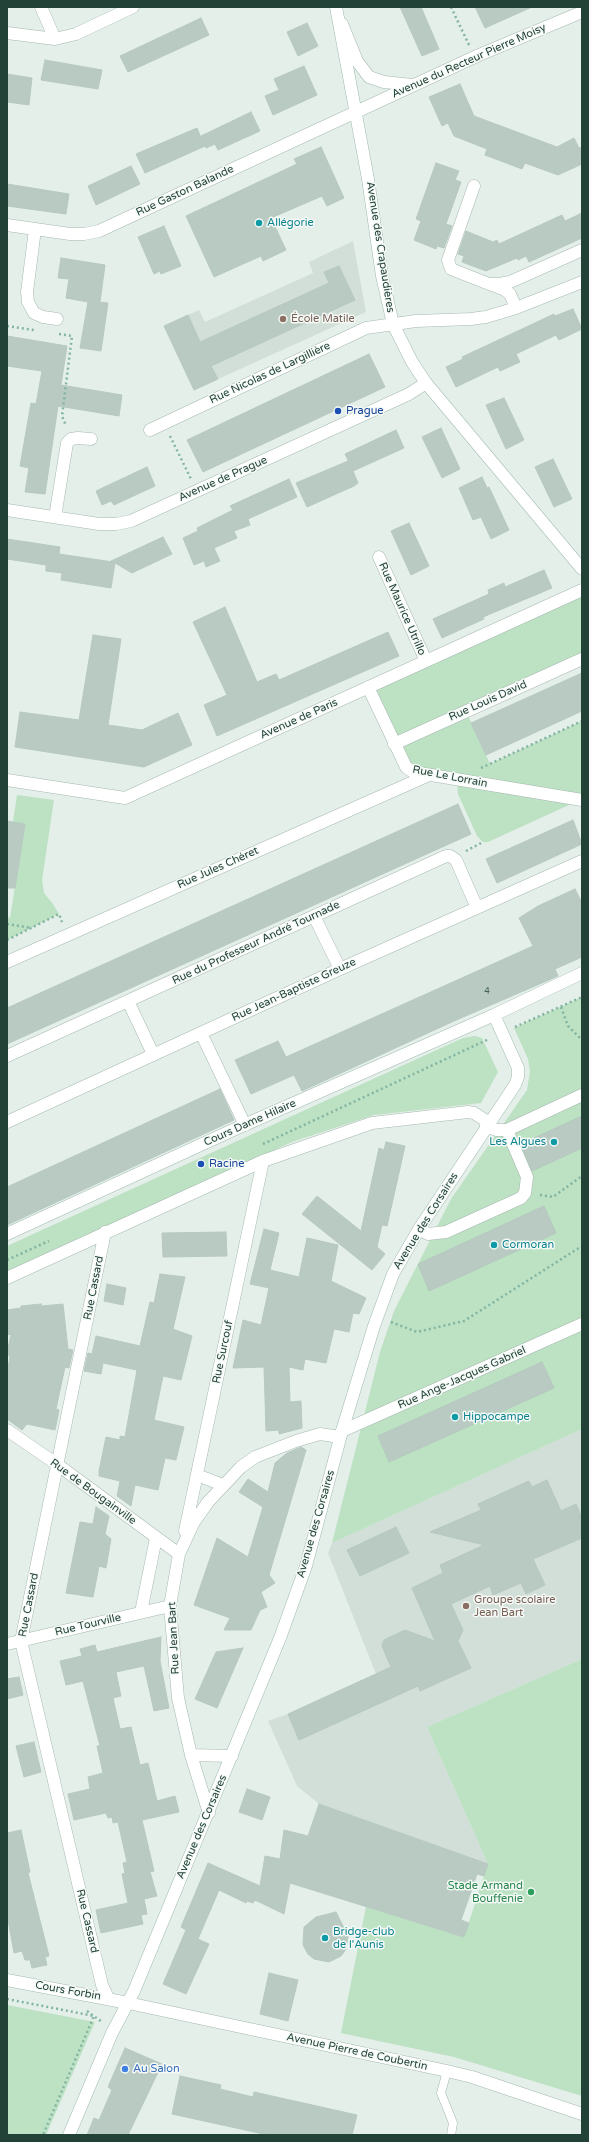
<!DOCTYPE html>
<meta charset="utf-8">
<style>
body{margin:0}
#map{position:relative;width:589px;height:2142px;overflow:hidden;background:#e4efe9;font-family:"Varela Round",sans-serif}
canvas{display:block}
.frame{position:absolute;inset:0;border:8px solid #224237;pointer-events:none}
</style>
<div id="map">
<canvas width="589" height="2142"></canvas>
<div class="frame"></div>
</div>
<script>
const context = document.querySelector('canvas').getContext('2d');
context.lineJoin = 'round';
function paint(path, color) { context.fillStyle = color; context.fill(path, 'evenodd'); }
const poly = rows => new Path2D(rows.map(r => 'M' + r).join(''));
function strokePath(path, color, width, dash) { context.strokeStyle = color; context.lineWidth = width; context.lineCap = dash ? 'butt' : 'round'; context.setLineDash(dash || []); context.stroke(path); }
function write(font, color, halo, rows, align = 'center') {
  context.font = font + ' "Varela Round",sans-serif'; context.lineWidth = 3; context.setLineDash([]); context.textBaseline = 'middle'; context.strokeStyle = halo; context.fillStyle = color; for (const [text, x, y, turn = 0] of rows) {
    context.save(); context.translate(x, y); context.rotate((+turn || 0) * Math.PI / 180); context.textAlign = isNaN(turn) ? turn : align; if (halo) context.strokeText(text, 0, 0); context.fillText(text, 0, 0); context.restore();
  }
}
const built = poly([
 [353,241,366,312,194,390,164,326,199,310,205,322,313,273,309,262],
 [582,1429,582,1659,427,1727,488,1864,319,1804,297,1786,268,1721,288,1714,376,1674,328,1553,332,1543]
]);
const green = poly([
 [582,590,582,659,466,711,490,764,582,721,582,799,488,842,483,842,477,836,458,794,457,779,413,772,368,687],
 [17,795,54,800,42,880,44,893,53,904,59,914,7,940,7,917,10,918,25,824,13,822],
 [582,997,582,1429,332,1543,380,1352,394,1311,451,1199,527,1090,530,1071,528,1059,514,1028],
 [475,1036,482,1038,498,1072,481,1103,374,1115,292,1142,7,1271,7,1246,463,1038],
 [582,1659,582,2096,454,2057,341,2033,366,1907,464,1937,488,1864,427,1727],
 [7,2005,95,2022,46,2135,7,2135]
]);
const building = poly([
 [400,7,421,7,439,49,422,56,400,7],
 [475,7,532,7,485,28,475,7],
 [201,18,209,35,128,72,120,56,201,18],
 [307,23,318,46,298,56,287,32,307,23],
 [45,60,102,70,98,89,41,80,45,60],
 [304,66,317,95,273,115,265,96,279,90,274,79,304,66],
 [7,74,32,78,29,105,7,102,7,74],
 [460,84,474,116,557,147,574,138,579,148,582,147,582,164,558,175,525,163,522,169,485,155,487,149,454,136,448,123,442,126,429,97,460,84],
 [251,112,260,131,218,150,215,144,206,148,205,146,145,173,136,154,197,128,201,138,201,136,251,112],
 [321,147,344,198,327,206,322,196,271,218,286,250,263,261,261,256,214,277,186,216,297,164,294,159,321,147],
 [436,163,459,171,455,180,461,182,446,224,452,226,444,248,437,246,436,249,414,240,421,221,416,219,436,163],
 [131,166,140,184,96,205,88,186,131,166],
 [7,184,69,194,66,214,7,206,7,184],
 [582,213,582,238,529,262,526,256,518,260,517,258,486,271,462,262,464,256,458,254,466,231,493,242,497,240,499,244,562,215,565,221,582,213],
 [164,226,181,266,161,274,160,271,154,274,138,237,164,226],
 [61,258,105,265,100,302,108,303,101,351,80,348,88,302,66,298,69,279,58,278,61,258],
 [339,266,355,300,211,366,218,379,194,390,164,326,188,315,200,342,329,283,324,272,339,266],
 [573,309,582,329,559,340,556,335,516,354,520,362,500,371,498,367,456,387,446,367,463,359,462,357,554,314,555,316,573,309],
 [7,336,67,346,61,385,122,395,119,416,58,406,45,494,25,492,29,468,20,466,31,403,36,404,42,371,7,366,7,336],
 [369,354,385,387,203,472,187,440,369,354],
 [504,398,524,440,506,449,486,405,504,398],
 [441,428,460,469,442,478,422,437,441,428],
 [396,430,404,448,353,471,358,483,354,486,307,507,296,483,348,461,351,466,345,454,396,430],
 [553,459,572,499,554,507,535,467,553,459],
 [147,467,155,486,114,505,111,501,102,505,96,491,147,467],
 [482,477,487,488,489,487,509,530,491,539,481,517,473,520,459,488,482,477],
 [289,479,297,497,248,519,250,525,234,531,237,538,214,548,220,561,206,567,204,561,194,565,183,538,198,531,197,528,233,510,230,506,289,479],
 [409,523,429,566,411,575,391,531,409,523],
 [163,537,172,554,132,573,115,563,111,588,61,580,62,573,46,571,46,565,7,559,7,539,60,547,59,554,113,562,111,561,163,537],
 [544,570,552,588,483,617,484,619,442,638,433,619,489,594,488,590,504,583,505,587,544,570],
 [225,607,257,682,276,674,279,680,388,632,399,656,217,736,204,705,227,695,193,622,225,607],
 [93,635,121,639,108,725,142,730,178,713,192,745,144,767,15,747,20,712,79,720,93,635],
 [582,673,582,711,486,755,471,723,582,673],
 [458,804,471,834,7,1044,7,1008,458,804],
 [573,820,582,844,497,883,486,859,573,820],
 [7,821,25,824,15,888,7,888,7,821],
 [575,889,582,903,582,957,555,969,558,976,454,1021,302,1091,294,1075,251,1094,235,1060,278,1041,286,1057,533,946,519,918,538,906,575,889],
 [220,1089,234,1120,7,1225,7,1187,220,1089],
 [582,1116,582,1148,532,1171,521,1144,582,1116],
 [386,1142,405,1146,387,1226,382,1225,377,1247,385,1254,372,1270,302,1214,317,1196,361,1231,379,1148,384,1150,386,1142],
 [544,1206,556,1233,429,1291,418,1264,544,1206],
 [264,1229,279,1233,270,1270,299,1277,307,1238,338,1245,331,1281,366,1298,359,1314,353,1313,349,1332,334,1329,326,1363,305,1359,303,1370,289,1367,290,1402,301,1401,302,1428,279,1434,279,1430,266,1431,264,1367,233,1368,243,1320,261,1325,269,1288,250,1284,264,1229],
 [226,1232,227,1256,163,1257,162,1233,226,1232],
 [160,1274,185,1277,173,1329,192,1336,181,1380,163,1376,154,1420,184,1427,176,1460,165,1458,158,1490,135,1485,131,1506,117,1496,120,1481,99,1476,99,1471,106,1437,120,1440,120,1436,125,1437,137,1370,103,1363,101,1374,84,1371,88,1353,92,1354,96,1336,140,1346,150,1302,154,1303,160,1274],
 [107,1284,126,1288,123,1305,104,1301,107,1284],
 [41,1304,42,1306,63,1304,68,1349,73,1350,69,1368,65,1367,56,1409,59,1410,55,1430,27,1424,22,1430,7,1419,7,1373,10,1357,7,1353,11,1334,7,1335,7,1310,21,1308,21,1306,41,1304],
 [542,1362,554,1388,389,1462,378,1436,542,1362],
 [301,1447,306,1450,269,1575,275,1583,261,1592,267,1607,260,1610,251,1630,224,1630,230,1618,194,1605,217,1538,248,1557,263,1507,239,1492,248,1479,268,1492,275,1463,287,1453,301,1447],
 [547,1480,561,1511,576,1504,582,1518,582,1538,533,1559,545,1585,526,1594,521,1583,493,1595,490,1586,451,1604,463,1630,458,1641,471,1668,420,1691,418,1686,299,1740,288,1714,391,1667,382,1646,384,1640,405,1630,435,1641,412,1588,443,1573,440,1565,484,1545,430,1532,481,1510,478,1504,529,1481,532,1487,547,1480],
 [96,1507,109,1516,105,1534,111,1539,106,1568,99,1566,93,1597,66,1593,80,1522,93,1524,96,1507],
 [396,1527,409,1553,360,1576,347,1550,396,1527],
 [161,1637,160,1661,169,1708,154,1711,144,1666,116,1672,121,1696,113,1698,120,1729,131,1727,140,1765,148,1763,157,1801,175,1796,179,1812,142,1820,154,1871,150,1872,157,1896,144,1899,147,1914,141,1915,143,1924,101,1933,96,1910,128,1903,122,1874,125,1873,123,1863,127,1862,118,1822,113,1823,112,1817,108,1818,106,1813,74,1820,68,1794,90,1789,88,1777,103,1773,97,1746,100,1746,83,1681,66,1685,60,1661,82,1656,80,1649,95,1645,97,1652,161,1637],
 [243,1648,217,1708,195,1699,216,1652,243,1648],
 [19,1677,23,1695,7,1699,7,1679,19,1677],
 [34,1742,41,1772,24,1777,16,1746,34,1742],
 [247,1789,270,1797,262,1820,239,1812,247,1789],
 [319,1804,488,1864,484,1876,477,1874,461,1920,469,1923,464,1937,290,1883,284,1914,255,1900,253,1903,247,1901,246,1903,219,1890,198,1939,209,1944,186,1994,163,1984,186,1930,181,1927,208,1863,260,1886,265,1856,280,1859,284,1830,308,1836,319,1804],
 [21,1830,30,1872,28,1873,49,1956,45,1957,47,1965,32,1968,30,1960,25,1960,22,1951,14,1953,7,1914,7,1833,21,1830],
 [336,1912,348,1936,346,1949,341,1956,329,1962,314,1959,308,1954,303,1945,304,1927,316,1917,336,1912],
 [269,1973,298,1980,288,2021,260,2014,269,1973],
 [125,2048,162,2064,128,2135,87,2135,94,2118,99,2120,112,2090,108,2087,125,2048],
 [180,2076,221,2085,220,2089,253,2097,254,2092,357,2115,352,2135,268,2135,172,2114,180,2076]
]);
const path = poly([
 [451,7,469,45],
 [7,326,34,330],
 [59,334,72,336,62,416,66,426],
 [170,436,191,479],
 [481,768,582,721],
 [466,851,483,842],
 [7,924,32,928],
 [7,940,59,914,62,922],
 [561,1007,568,1026,582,1040],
 [515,1027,582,997],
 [263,1144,489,1039],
 [540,1195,553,1197,582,1176],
 [7,1260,49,1241],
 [391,1322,417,1332,464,1321,582,1246],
 [7,1999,94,2016,43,2135],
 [87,2011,102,2022]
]);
const lane = poly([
 [447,2071,441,2093,453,2123,451,2135]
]);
const street = poly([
 [41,7,55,39],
 [342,24,357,61,369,77,384,82,412,85],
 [7,33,55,39,76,34,133,7],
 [474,186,448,260,451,269,489,284,499,284,510,282,582,250],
 [7,225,70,234,84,234,99,231,479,55,582,12],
 [35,229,27,292,28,302,34,313,43,317,57,319],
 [492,285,505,290,510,294,516,308],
 [150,430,366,328,416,321,471,319,486,317,516,308,582,282],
 [7,510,99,524,116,524,131,521,409,394,426,383],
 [55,517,67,443,71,439,78,438,91,439],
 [379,557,426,661],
 [368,687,406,767,413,772,582,800],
 [394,744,582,659],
 [7,780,125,798,582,590],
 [314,916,340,969],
 [7,962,429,775],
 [128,1001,153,1054],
 [201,1033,245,1125],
 [7,1056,446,856,450,856,456,860,477,908],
 [7,1122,340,969,582,861],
 [486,1126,496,1130,507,1130,582,1095],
 [419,1229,428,1234,446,1232,521,1198,525,1193,527,1177,507,1130],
 [105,1232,21,1641,102,1985,108,1998],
 [7,1278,263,1161,372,1123,468,1112,474,1113,488,1122],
 [7,1430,58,1465,179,1554],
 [342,1431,582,1324],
 [197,1475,223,1485],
 [185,1531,263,1161],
 [141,1612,156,1538],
 [7,1644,170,1606],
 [191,1755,232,1756],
 [209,1813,191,1755,178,1698,170,1606,179,1554,194,1522,208,1502,241,1467,255,1457,296,1441,320,1434,340,1437],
 [128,2003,447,2071,472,2077,582,2114]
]);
const secondary = poly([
 [336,7,368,179,382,276,393,324,412,362,426,383,582,569],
 [7,1234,233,1130,494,1015,582,973],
 [7,1980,128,2003],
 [69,2135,112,2033,134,1991,280,1638,306,1566,342,1431,374,1326,393,1274,419,1229,515,1085,518,1077,518,1068,494,1015]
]);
const markers = [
 [259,223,4,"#0f9aa8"],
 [283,319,4,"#8d6e63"],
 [338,411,4,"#1a4fb4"],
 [554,1142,4,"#0f9aa8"],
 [201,1164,4,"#1a4fb4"],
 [494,1245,4,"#0f9aa8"],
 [455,1417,4,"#0f9aa8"],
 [466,1606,4,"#8d6e63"],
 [531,1892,4,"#2e9e5b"],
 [325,1938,4,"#0f9aa8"],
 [125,2069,4,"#3f7fe0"]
];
const numberNames = [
 ["4",487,992]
];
const streetNames = [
 ["Avenue du Recteur Pierre Moisy",469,61,-24],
 ["Rue Gaston Balande",185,191,-25],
 ["Avenue des Crapaudières",380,247,81],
 ["Rue Nicolas de Largillière",270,373,-25],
 ["Avenue de Prague",223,479,-24],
 ["Rue Maurice Utrillo",402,609,66],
 ["Rue Louis David",488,701,-24],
 ["Avenue de Paris",299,719,-24],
 ["Rue Le Lorrain",450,777,11],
 ["Rue Jules Chéret",218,868,-24],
 ["Rue du Professeur André Tournade",256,943,-25],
 ["Rue Jean-Baptiste Greuze",294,990,-25],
 ["Cours Dame Hilaire",250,1123,-24],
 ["Avenue des Corsaires",426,1221,-58],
 ["Rue Cassard",94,1288,-79],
 ["Rue Surcouf",223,1352,-78],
 ["Rue Ange-Jacques Gabriel",462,1378,-24],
 ["Rue de Bougainville",93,1492,36],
 ["Avenue des Corsaires",316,1524,-74],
 ["Rue Cassard",29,1605,-79],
 ["Rue Tourville",88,1625,-13],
 ["Rue Jean Bart",174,1638,-93],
 ["Avenue des Corsaires",202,1827,-67],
 ["Rue Cassard",87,1921,77],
 ["Cours Forbin",68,1991,10],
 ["Avenue Pierre de Coubertin",357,2052,12]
];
const cultureNames = [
 ["Allégorie",267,223],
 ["Les Algues",546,1142,"right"],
 ["Cormoran",502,1245],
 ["Hippocampe",463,1417],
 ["Bridge-club",333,1932],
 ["de l'Aunis",333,1945]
];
const educationNames = [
 ["École Matile",291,319],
 ["Groupe scolaire",474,1600],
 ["Jean Bart",474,1613]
];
const transitNames = [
 ["Prague",346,411],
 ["Racine",209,1164]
];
const leisureNames = [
 ["Stade Armand",523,1886],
 ["Bouffenie",523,1899]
];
const shopNames = [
 ["Au Salon",133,2069]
];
paint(built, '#d2dfd8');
paint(green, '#bce1c3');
paint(building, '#b9cac2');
strokePath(building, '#b6c9c0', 1);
strokePath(lane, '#a6b8b0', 9);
strokePath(street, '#a6b8b0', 13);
strokePath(secondary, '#a1bbb1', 13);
strokePath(path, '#82b4a2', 2.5, [2, 3]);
strokePath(lane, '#fff', 8);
strokePath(street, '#fff', 12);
strokePath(secondary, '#fff', 12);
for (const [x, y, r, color] of markers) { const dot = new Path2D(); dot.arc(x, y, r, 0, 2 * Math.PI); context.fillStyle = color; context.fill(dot); strokePath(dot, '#f5faf7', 1.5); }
write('9px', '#48645a', null, numberNames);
write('11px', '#224237', '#f5faf7', streetNames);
write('11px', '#0d838f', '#f5faf7', cultureNames, 'left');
write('11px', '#785e54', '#f5faf7', educationNames, 'left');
write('11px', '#164399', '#f5faf7', transitNames, 'left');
write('11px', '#27864d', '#f5faf7', leisureNames, 'right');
write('11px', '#366cbe', '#f5faf7', shopNames, 'left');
</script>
